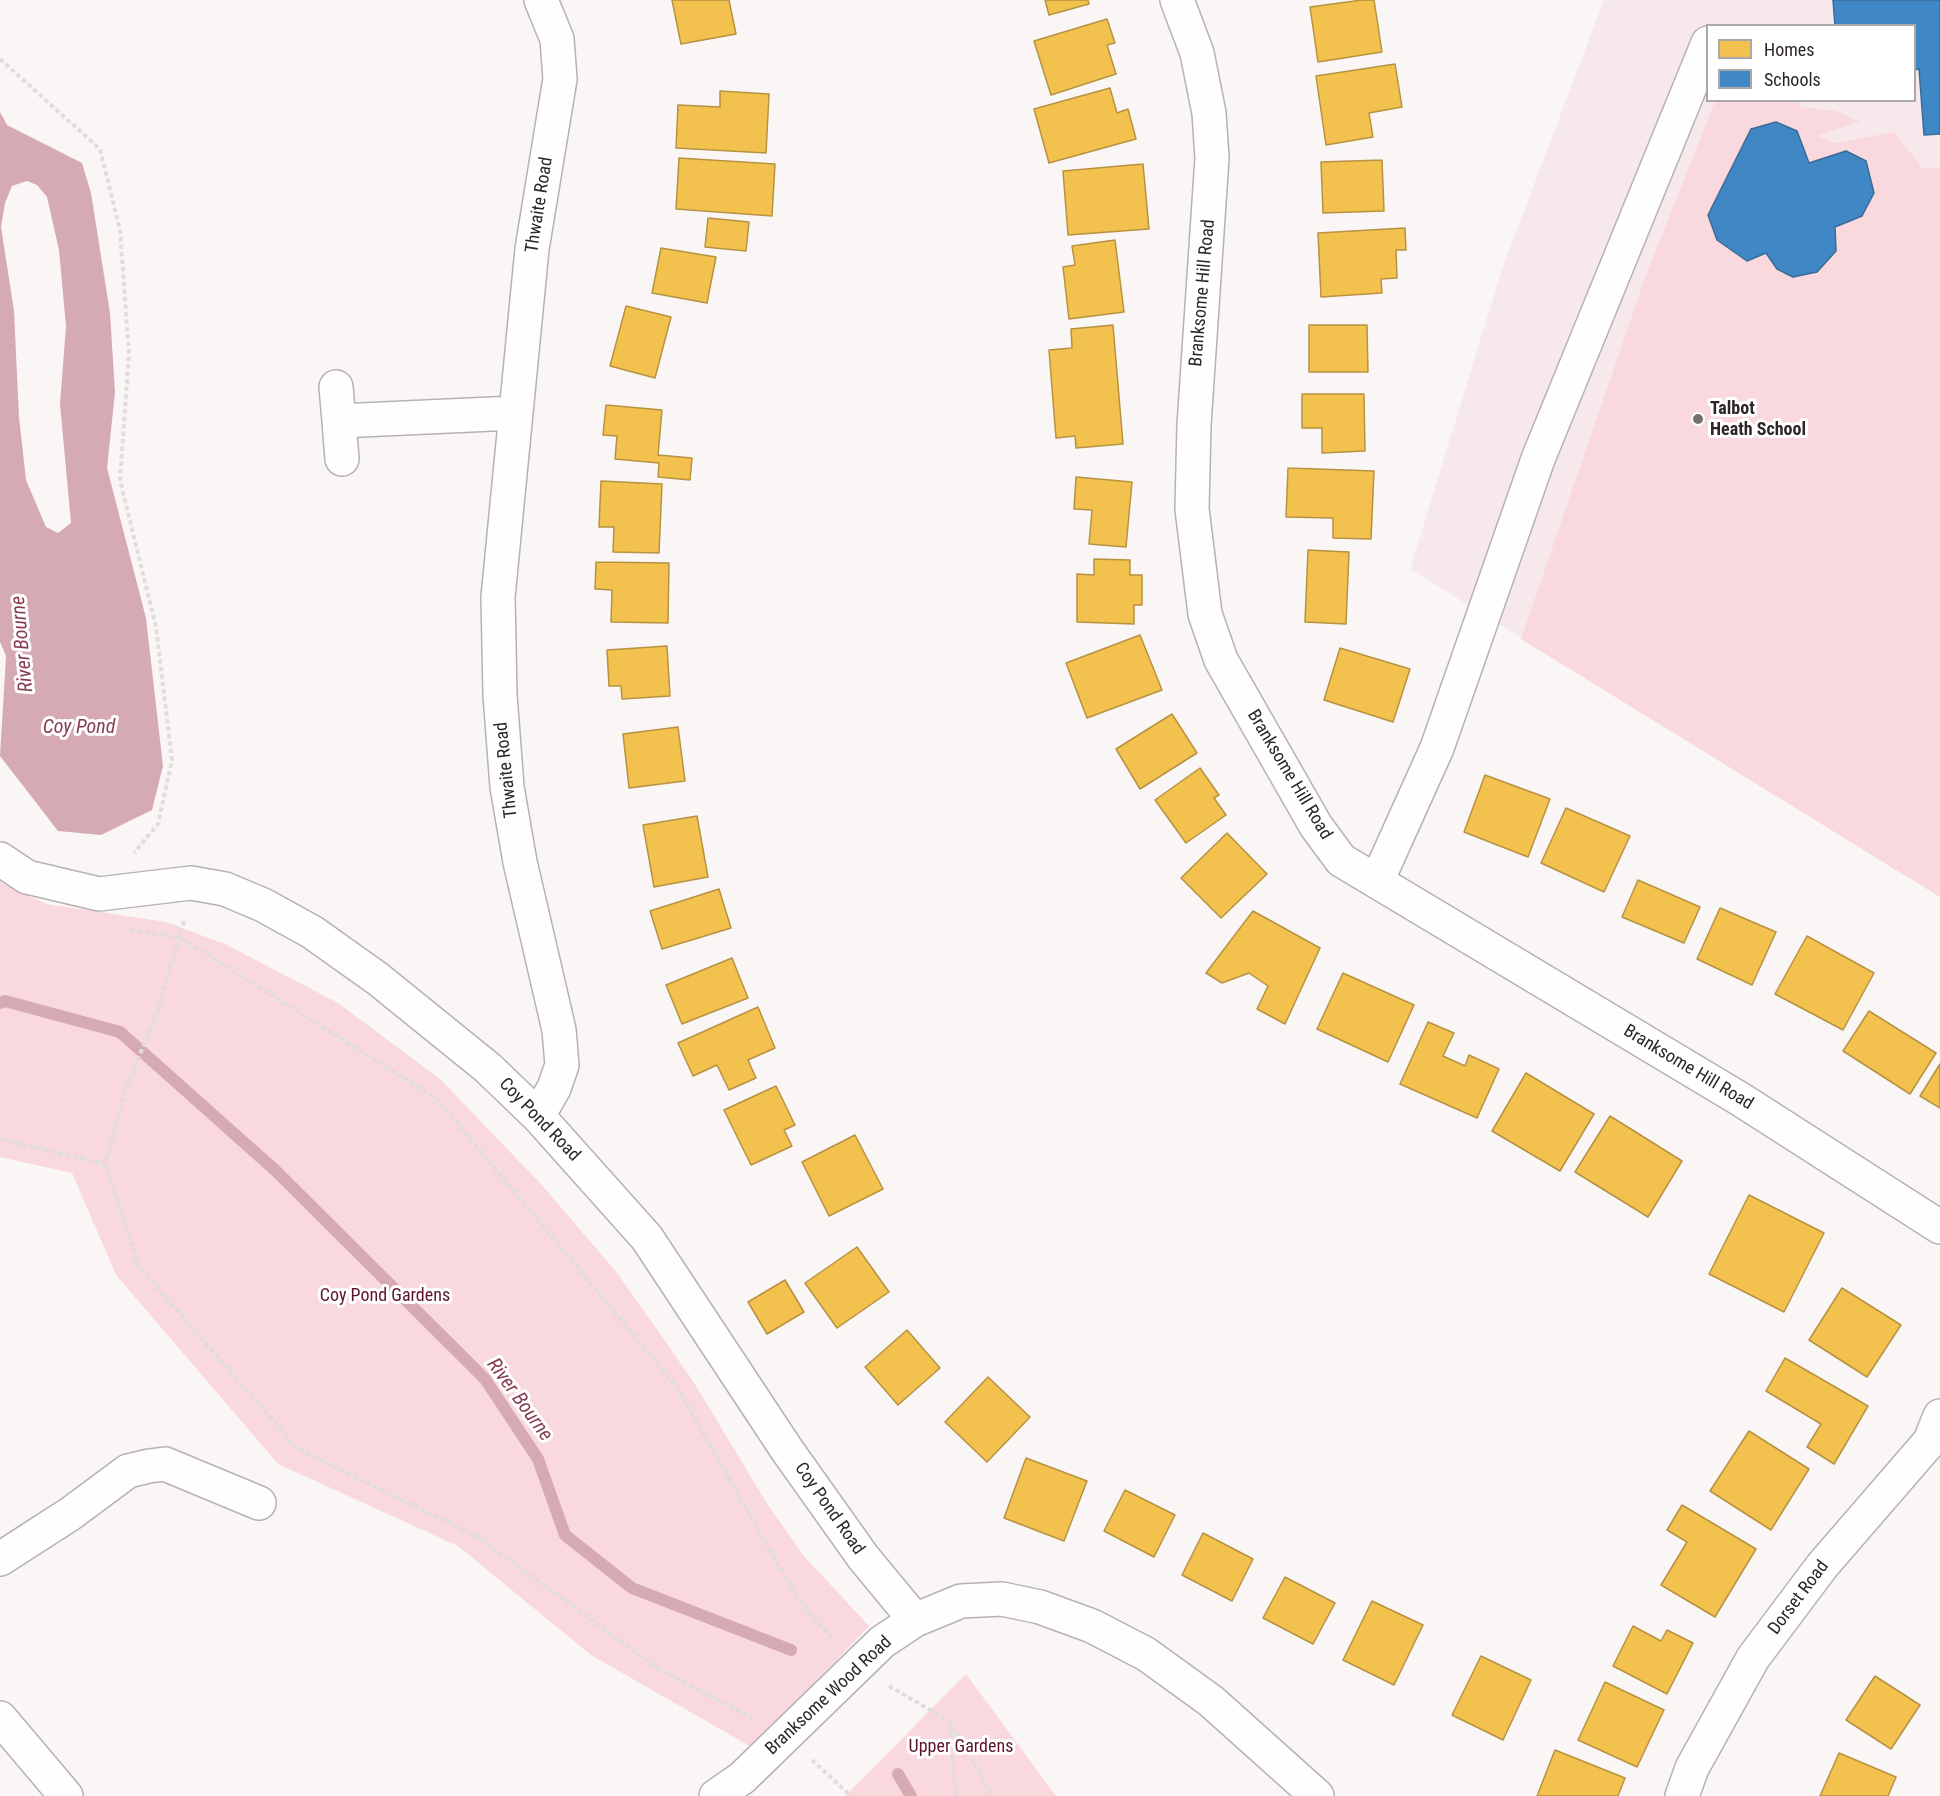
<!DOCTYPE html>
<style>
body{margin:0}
#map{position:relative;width:1940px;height:1796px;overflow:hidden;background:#fbf6f6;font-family:"Roboto Condensed",sans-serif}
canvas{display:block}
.legend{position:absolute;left:1706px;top:24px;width:210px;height:78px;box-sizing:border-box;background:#fff;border:2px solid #aba8a9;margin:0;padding:8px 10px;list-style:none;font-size:18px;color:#2d2627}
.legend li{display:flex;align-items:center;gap:12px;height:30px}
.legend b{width:30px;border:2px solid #aba8a9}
</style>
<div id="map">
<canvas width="1940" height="1796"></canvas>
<ul class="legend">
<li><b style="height:16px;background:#f2c14e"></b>Homes</li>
<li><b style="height:16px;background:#3f88c5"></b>Schools</li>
</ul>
</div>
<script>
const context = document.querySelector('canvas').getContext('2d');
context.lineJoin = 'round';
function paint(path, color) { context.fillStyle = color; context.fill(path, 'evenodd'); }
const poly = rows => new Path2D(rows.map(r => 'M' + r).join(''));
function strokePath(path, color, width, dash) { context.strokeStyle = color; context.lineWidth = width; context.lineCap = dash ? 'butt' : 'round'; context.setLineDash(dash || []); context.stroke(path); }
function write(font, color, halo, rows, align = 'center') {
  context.font = font + ' "Roboto Condensed",sans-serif'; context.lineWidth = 6; context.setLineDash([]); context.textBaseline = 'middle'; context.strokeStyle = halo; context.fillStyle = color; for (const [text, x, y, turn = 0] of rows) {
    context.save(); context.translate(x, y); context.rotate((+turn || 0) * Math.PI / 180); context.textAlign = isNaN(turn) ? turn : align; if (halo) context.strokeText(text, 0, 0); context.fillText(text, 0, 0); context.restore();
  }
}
const built = poly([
 [1604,0,1940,0,1940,897,1410,569,1502,269],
 [1708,26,1914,26,1914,100,1708,100]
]);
const green = poly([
 [1715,101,1799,101,1800,107,1836,111,1860,122,1816,136,1836,143,1894,132,1923,169,1940,167,1940,897,1521,639,1645,278],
 [0,882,46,904,166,922,227,945,338,1003,440,1079,540,1183,618,1274,693,1381,766,1502,804,1556,869,1626,753,1748,591,1655,458,1546,278,1464,116,1275,72,1173,0,1157],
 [966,1674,1056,1796,845,1796]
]);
const water = poly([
 [0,112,7,125,82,163,91,193,110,313,115,392,107,468,146,618,163,766,152,810,101,835,58,831,0,756,6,656,0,642],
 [27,181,37,185,47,197,59,250,66,326,60,404,71,523,58,533,46,527,26,480,19,417,14,311,1,227,5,203,12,186]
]);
const homes = poly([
 [672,0,729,0,736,34,681,44,672,0],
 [1045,0,1088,0,1089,4,1049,15,1045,0],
 [1362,0,1374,0,1382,52,1318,62,1310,7,1362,0],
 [1107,19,1115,43,1107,45,1116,74,1051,95,1034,41,1107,19],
 [1395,64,1402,107,1369,113,1373,137,1326,145,1316,76,1395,64],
 [1110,88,1117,113,1128,109,1136,139,1049,163,1034,109,1110,88],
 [720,91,769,94,766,153,676,148,678,105,720,107,720,91],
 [679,158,775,164,772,216,676,209,679,158],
 [1382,160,1384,211,1323,213,1321,162,1382,160],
 [1143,164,1149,229,1068,235,1063,171,1143,164],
 [708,218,749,222,746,251,705,247,708,218],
 [1405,228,1406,250,1396,250,1397,278,1381,279,1382,293,1321,297,1318,233,1405,228],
 [1115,240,1124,312,1069,319,1063,267,1075,265,1072,246,1115,240],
 [661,248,716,257,707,303,652,293,661,248],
 [626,306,671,317,655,378,610,366,626,306],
 [1113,325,1123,444,1076,448,1075,436,1056,438,1049,350,1072,348,1071,329,1113,325],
 [1309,325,1367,325,1368,372,1309,372,1309,325],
 [1302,394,1364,394,1365,451,1322,453,1322,428,1302,428,1302,394],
 [606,405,662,410,658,455,692,458,690,480,658,477,659,463,615,459,617,436,603,435,606,405],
 [1288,468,1374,471,1371,539,1333,538,1333,518,1286,517,1288,468],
 [1076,477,1132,482,1126,547,1089,544,1092,510,1074,509,1076,477],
 [601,481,662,484,659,553,613,552,614,527,599,527,601,481],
 [1308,550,1349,552,1346,624,1305,622,1308,550],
 [1094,559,1130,560,1130,575,1142,575,1142,605,1134,605,1134,624,1077,622,1077,574,1094,575,1094,559],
 [596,562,669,563,668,623,611,622,612,590,595,589,596,562],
 [1140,635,1162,690,1087,718,1066,663,1140,635],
 [667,646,670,696,622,699,621,686,609,686,607,650,667,646],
 [1340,648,1410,669,1393,722,1324,700,1340,648],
 [1172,714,1197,753,1140,789,1116,749,1172,714],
 [678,727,685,781,629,788,623,734,678,727],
 [1200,768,1219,795,1214,798,1226,815,1186,843,1155,800,1200,768],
 [1485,775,1550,799,1528,857,1464,832,1485,775],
 [1566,808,1630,836,1604,892,1541,863,1566,808],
 [697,816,708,877,654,887,643,825,697,816],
 [1227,833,1267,874,1221,918,1181,878,1227,833],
 [1638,880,1700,907,1684,943,1622,917,1638,880],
 [719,889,731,928,662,949,650,911,719,889],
 [1720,908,1776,932,1752,985,1697,959,1720,908],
 [1253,911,1320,948,1285,1024,1257,1009,1268,986,1249,973,1222,983,1206,973,1253,911],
 [1807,936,1874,973,1843,1030,1775,994,1807,936],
 [732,958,748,998,682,1024,666,985,732,958],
 [1343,973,1414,1005,1388,1062,1317,1029,1343,973],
 [758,1007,775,1048,748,1060,756,1078,729,1090,717,1065,693,1076,678,1043,758,1007],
 [1869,1011,1936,1053,1910,1094,1843,1051,1869,1011],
 [1428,1022,1454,1033,1443,1056,1465,1066,1469,1055,1499,1069,1477,1118,1400,1084,1428,1022],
 [1940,1064,1940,1108,1920,1096,1940,1064],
 [1526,1073,1594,1114,1560,1171,1492,1131,1526,1073],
 [776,1086,795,1125,784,1130,792,1146,751,1165,724,1110,776,1086],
 [1610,1116,1682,1161,1648,1217,1575,1172,1610,1116],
 [855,1135,883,1189,829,1216,802,1162,855,1135],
 [1749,1195,1824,1233,1784,1312,1709,1274,1749,1195],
 [857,1247,889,1292,837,1328,805,1283,857,1247],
 [785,1280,804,1312,767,1334,748,1302,785,1280],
 [1842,1288,1901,1325,1867,1377,1809,1340,1842,1288],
 [907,1330,940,1368,898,1405,865,1367,907,1330],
 [1785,1358,1868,1406,1834,1464,1807,1447,1821,1424,1766,1391,1785,1358],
 [988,1377,1030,1417,987,1462,945,1422,988,1377],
 [1749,1431,1809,1469,1771,1530,1710,1491,1749,1431],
 [1026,1458,1087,1481,1064,1541,1004,1518,1026,1458],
 [1125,1490,1175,1515,1154,1557,1104,1531,1125,1490],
 [1682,1505,1756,1549,1715,1617,1661,1585,1687,1542,1667,1530,1682,1505],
 [1203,1533,1253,1559,1232,1601,1182,1575,1203,1533],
 [1285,1577,1335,1603,1313,1644,1263,1618,1285,1577],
 [1372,1601,1423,1625,1394,1685,1343,1660,1372,1601],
 [1633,1626,1661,1641,1667,1630,1693,1643,1667,1694,1613,1666,1633,1626],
 [1481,1656,1531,1680,1503,1740,1452,1715,1481,1656],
 [1875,1676,1920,1705,1891,1749,1846,1720,1875,1676],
 [1605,1682,1664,1710,1637,1767,1578,1740,1605,1682],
 [1555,1750,1625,1778,1618,1796,1537,1796,1555,1750],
 [1839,1753,1896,1777,1888,1796,1820,1796,1839,1753]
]);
const schools = poly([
 [1833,0,1940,0,1940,134,1924,135,1919,69,1914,70,1914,26,1835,26,1833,0],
 [1776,122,1797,131,1809,163,1846,151,1866,161,1874,193,1862,216,1835,227,1836,251,1817,272,1793,277,1777,269,1766,253,1747,261,1717,240,1708,215,1751,129,1776,122]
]);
const stream = poly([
 [0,1003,5,1001,120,1032,276,1171,485,1379,538,1459,565,1535,632,1588,791,1650],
 [898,1774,911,1796]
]);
const path = poly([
 [0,59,100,149,120,230,129,353,120,480,156,627,172,760,158,824,134,853],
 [184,921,156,1015,125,1091,105,1164,139,1267,298,1449,478,1537,657,1668,752,1718],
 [130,930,181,938,437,1099,677,1387,797,1598,833,1640],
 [0,1139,105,1164],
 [889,1686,949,1721,993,1796],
 [950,1725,956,1796],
 [812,1760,851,1796]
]);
const minor = poly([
 [1177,0,1197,53,1209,113,1212,158,1194,425,1192,509,1205,614,1221,660,1316,826,1341,860,1740,1099,1940,1227],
 [336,387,339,421,514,413],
 [339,421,342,459],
 [0,859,27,877,99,894,191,883,225,889,263,905,312,932,378,979,488,1068,538,1116,647,1238,787,1450,863,1557,915,1620],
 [1377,881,1437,748,1538,459,1708,43],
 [538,1116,554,1088,562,1065,559,1030,520,862,507,787,500,695,498,597,532,249,560,79,557,39,541,0],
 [0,1559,70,1514,128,1471,149,1466,165,1464,259,1503],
 [0,1718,66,1796],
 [716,1796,742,1778,882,1642,915,1620,961,1601,1002,1599,1040,1607,1092,1626,1146,1654,1211,1701,1317,1796],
 [1682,1796,1692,1768,1753,1658,1822,1566,1930,1441,1940,1416]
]);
const markers = [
 [1698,419,6,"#756f6f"]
];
const streetNames = [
 ["Thwaite Road",540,205,-81],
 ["Branksome Hill Road",1203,293,-85],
 ["Thwaite Road",507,770,-96],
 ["Branksome Hill Road",1289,775,59],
 ["Branksome Hill Road",1688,1068,31],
 ["Coy Pond Road",539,1120,46],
 ["Coy Pond Road",829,1509,55],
 ["Dorset Road",1799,1598,-53],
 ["Branksome Wood Road",829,1696,-43]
];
const poiNames = [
 ["Talbot",1710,409],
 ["Heath School",1710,430]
];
const parkNames = [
 ["Coy Pond Gardens",385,1296],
 ["Upper Gardens",961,1747]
];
const waterNames = [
 ["River Bourne",23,644,-95],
 ["Coy Pond",79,728],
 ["River Bourne",519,1400,54]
];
paint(built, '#f7e9eb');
paint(green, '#f9d8de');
paint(water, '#d5aab3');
paint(homes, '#f2c14e');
strokePath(homes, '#b79242', 1.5);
paint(schools, '#3f88c5');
strokePath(schools, '#3a6b96', 1.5);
strokePath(stream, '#d5aab3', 12);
strokePath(minor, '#b7b1b2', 36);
strokePath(path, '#e0ddde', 4, [4.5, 3]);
strokePath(minor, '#fefefe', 33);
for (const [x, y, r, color] of markers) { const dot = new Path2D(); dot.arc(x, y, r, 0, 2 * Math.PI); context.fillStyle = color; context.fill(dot); strokePath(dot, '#fff', 2); }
write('18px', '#2d2627', '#fff', streetNames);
write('bold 18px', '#2d2627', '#fff', poiNames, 'left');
write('18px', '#5b142c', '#fff', parkNames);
write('italic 20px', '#863b4f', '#fff', waterNames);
</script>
